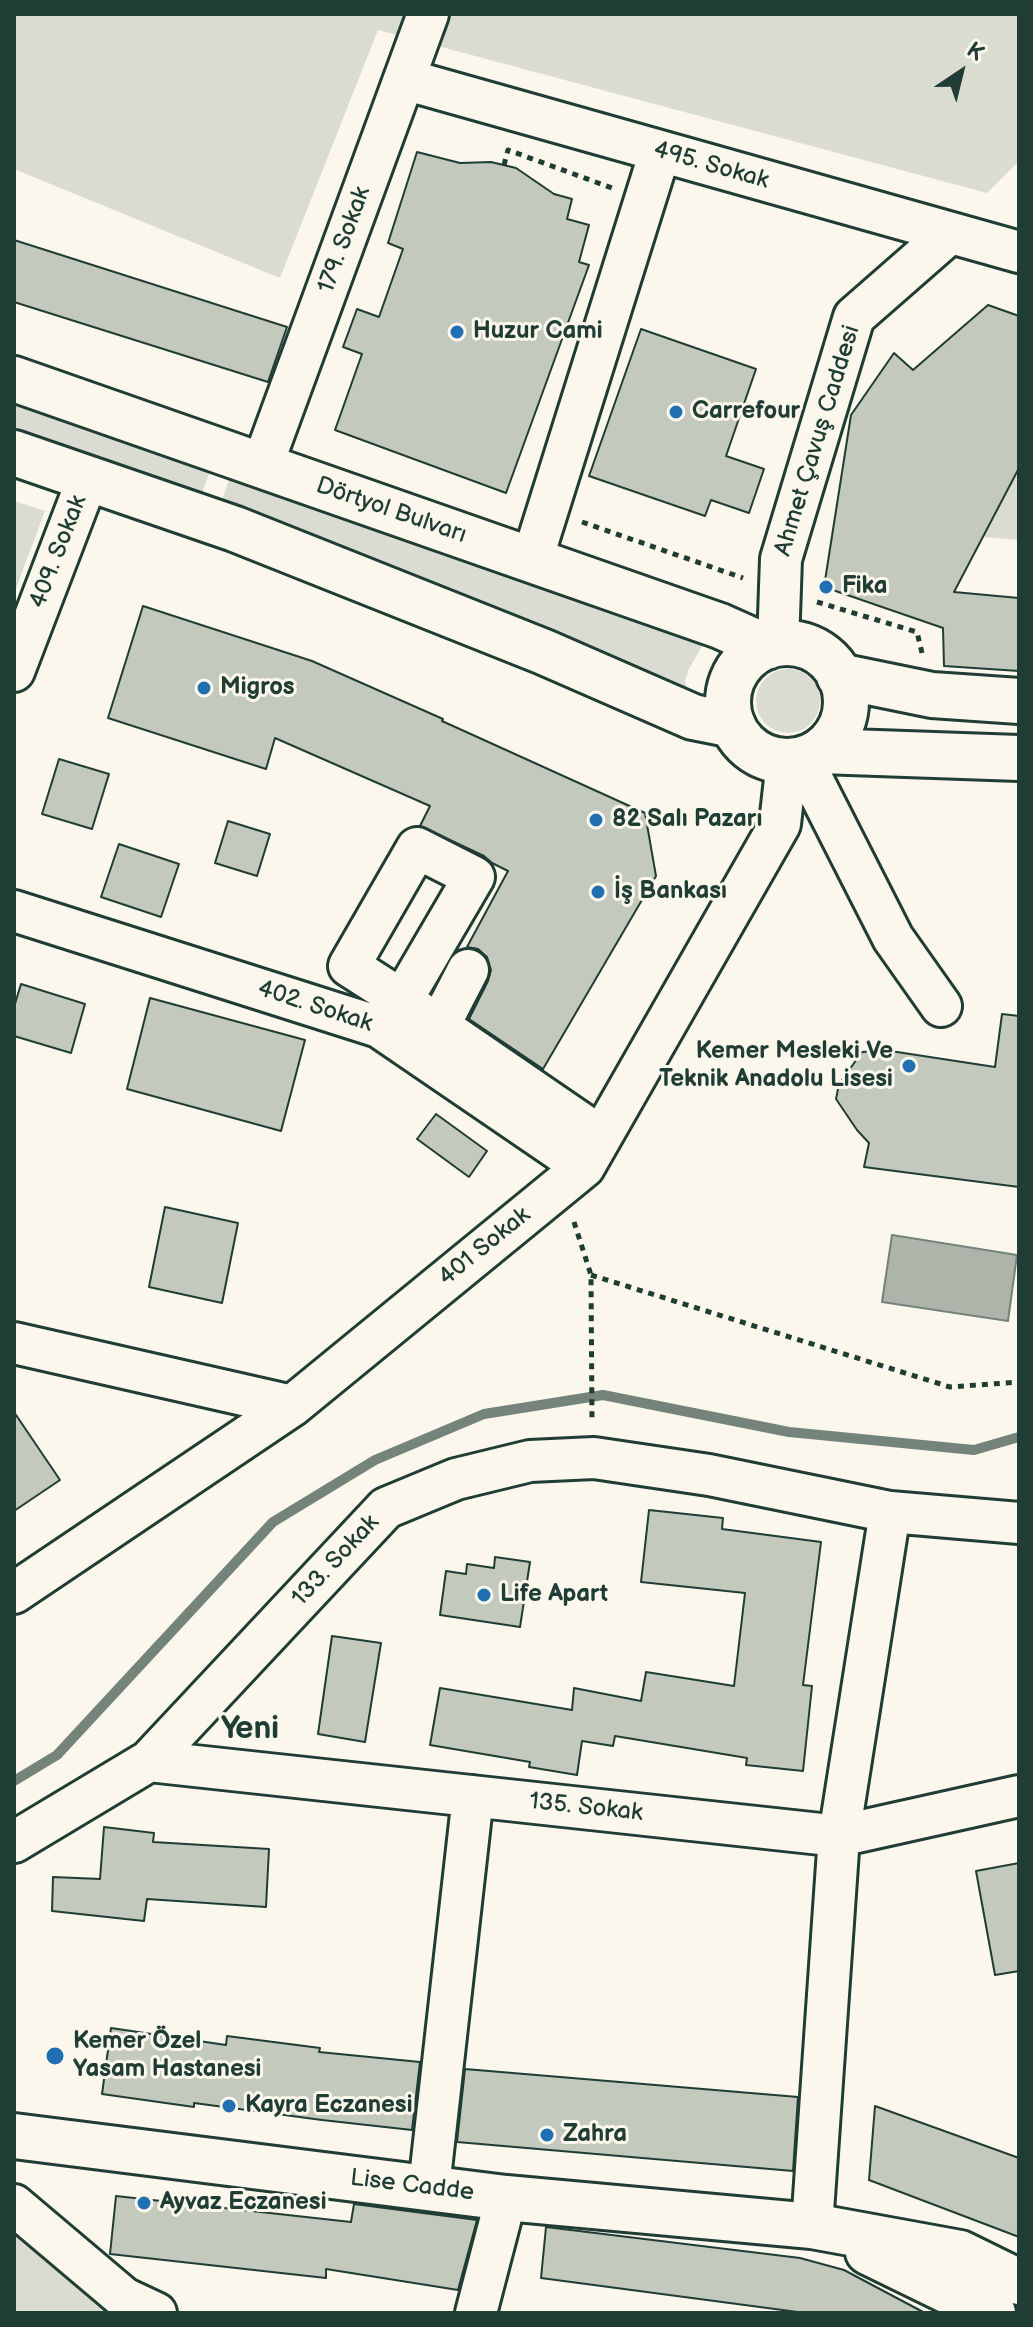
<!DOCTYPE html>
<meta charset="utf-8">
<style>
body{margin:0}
#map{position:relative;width:1033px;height:2327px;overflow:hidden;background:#fbf7ec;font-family:"Balsamiq Sans",sans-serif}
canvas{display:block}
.frame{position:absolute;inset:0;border:16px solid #1f3d34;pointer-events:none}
.north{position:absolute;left:921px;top:32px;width:80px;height:80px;-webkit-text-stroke:6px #fbf7ec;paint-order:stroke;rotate:35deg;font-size:22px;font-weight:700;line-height:32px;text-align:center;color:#1f3d34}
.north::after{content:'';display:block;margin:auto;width:28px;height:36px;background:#1f3d34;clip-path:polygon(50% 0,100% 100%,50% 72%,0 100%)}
</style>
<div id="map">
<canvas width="1033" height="2327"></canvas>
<div class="frame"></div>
<div class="north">K</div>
</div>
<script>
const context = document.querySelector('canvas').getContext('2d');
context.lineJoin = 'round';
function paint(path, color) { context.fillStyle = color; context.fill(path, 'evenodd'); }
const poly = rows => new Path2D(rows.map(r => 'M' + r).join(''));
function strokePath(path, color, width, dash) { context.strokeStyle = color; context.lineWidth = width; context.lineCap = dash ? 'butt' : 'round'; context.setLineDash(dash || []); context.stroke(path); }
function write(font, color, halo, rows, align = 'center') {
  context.font = font + ' "Balsamiq Sans",sans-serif'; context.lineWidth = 6; context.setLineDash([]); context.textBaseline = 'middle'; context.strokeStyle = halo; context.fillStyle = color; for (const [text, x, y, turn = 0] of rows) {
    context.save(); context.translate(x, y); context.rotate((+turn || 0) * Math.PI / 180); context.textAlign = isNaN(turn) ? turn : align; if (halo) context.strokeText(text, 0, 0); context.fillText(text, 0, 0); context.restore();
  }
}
const green = poly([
 [14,14,1019,14,1019,161,987,193,378,30,280,278,14,169],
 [14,403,210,471,200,498,14,431],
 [1019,468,1019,540,983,537],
 [230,477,622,618,703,644,688,671,685,681,687,691,220,506],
 [14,501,45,511,14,594],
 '756 701a32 32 0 1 1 64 0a32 32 0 1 1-64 0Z',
 [14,2224,48,2249,68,2277,112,2313,14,2313]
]);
const water = poly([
 [892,1235,1017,1255,1008,1321,882,1302,892,1235]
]);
const stream = poly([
 [14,1781,57,1755,273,1522,375,1460,484,1414,603,1395,789,1432,974,1450,1019,1437]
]);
const building = poly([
 [417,152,460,163,491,162,516,168,554,194,572,199,567,219,589,225,579,262,589,265,506,493,335,430,362,354,343,347,357,309,379,317,403,249,388,243,417,152],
 [14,240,287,327,268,382,14,302,14,240],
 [988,305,1019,316,1019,468,954,592,1019,598,1019,671,944,666,943,628,824,587,851,415,894,353,913,370,988,305],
 [641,329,756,369,726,456,764,469,749,513,711,500,705,516,589,476,641,329],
 [143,606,312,661,443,719,442,721,645,813,656,876,543,1069,469,1019,488,981,491,970,487,957,478,949,467,947,508,871,492,863,484,856,420,826,430,806,275,738,266,769,108,718,143,606],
 [59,759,109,774,92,829,42,814,59,759],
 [228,821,270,834,257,876,215,863,228,821],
 [119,844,179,864,161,917,101,897,119,844],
 [21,984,85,1004,71,1053,14,1036,14,1007,21,984],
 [150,998,305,1040,281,1131,127,1089,150,998],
 [1002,1014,1019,1016,1019,1187,864,1167,869,1143,857,1130,836,1099,839,1084,862,1052,884,1050,995,1067,1002,1014],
 [436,1114,487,1151,469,1177,417,1139,436,1114],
 [165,1207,238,1223,222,1303,149,1287,165,1207],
 [14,1412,60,1480,14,1511,14,1412],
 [649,1510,723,1518,722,1529,821,1542,803,1685,812,1686,803,1771,746,1765,747,1758,615,1736,613,1746,582,1741,577,1775,529,1767,530,1762,430,1745,440,1688,572,1710,574,1688,641,1701,646,1672,734,1686,745,1593,641,1582,649,1510],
 [495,1557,530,1562,520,1627,440,1615,446,1571,466,1574,467,1564,494,1568,495,1557],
 [332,1636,381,1643,365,1742,318,1734,332,1636],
 [104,1827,154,1833,153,1842,269,1849,266,1907,147,1899,144,1921,52,1911,53,1877,100,1879,104,1827],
 [1019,1863,1019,1971,995,1975,976,1871,1019,1863],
 [111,2028,226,2045,227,2036,320,2048,319,2052,420,2062,412,2130,322,2120,194,2103,194,2107,102,2094,111,2028],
 [465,2069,798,2097,793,2171,457,2142,465,2069],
 [875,2106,1019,2158,1019,2237,869,2180,875,2106],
 [116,2196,351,2222,354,2204,477,2220,458,2290,326,2269,326,2278,110,2254,116,2196],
 [546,2227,800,2258,844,2270,925,2313,805,2313,541,2278,546,2227]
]);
const path = poly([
 [504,165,508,150,612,188],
 [582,522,743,578],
 [817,602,917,632,922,653],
 [574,1222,591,1275,592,1421],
 [591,1275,950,1387,1019,1382]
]);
const minor = poly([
 [404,79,1019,252],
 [262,466,428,14],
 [532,560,660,152],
 [778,644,781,559,854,317,950,233],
 [14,671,88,478],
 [802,759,893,938,941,1006],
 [14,911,379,1027,584,1167],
 [468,970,439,1026,601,1137],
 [402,1000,349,966,417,848,474,877,402,1000,439,1026],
 [14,1343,292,1406],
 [14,1593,292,1406,584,1167,780,824,787,761],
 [149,1761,839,1836,1019,1796],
 [14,1842,149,1761,386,1508,456,1479,530,1461,594,1458,709,1475,890,1512,1019,1523],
 [429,2187,473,1796],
 [14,2205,124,2298,156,2313],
 [812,2226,839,1836,890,1512],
 [476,2313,506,2198]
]);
const major = poly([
 [14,379,720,626,767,647],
 [14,453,235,529,544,652,693,717,733,725],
 '728 702a59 59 0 1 1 118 0a59 59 0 1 1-118 0Z',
 [839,676,932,695,1019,701],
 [821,751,1019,758],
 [14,2136,506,2198,812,2226,960,2253,1019,2282],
 [868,2252,993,2313]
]);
const markers = [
 [457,332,8,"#1f6fb2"],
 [676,412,8,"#1f6fb2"],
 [826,587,8,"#1f6fb2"],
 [204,688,8,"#1f6fb2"],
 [596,820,8,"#1f6fb2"],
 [598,892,8,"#1f6fb2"],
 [909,1066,8,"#1f6fb2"],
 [484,1595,8,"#1f6fb2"],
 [55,2056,10,"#1f6fb2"],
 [229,2106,8,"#1f6fb2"],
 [547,2135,8,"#1f6fb2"],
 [144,2203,8,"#1f6fb2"]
];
const streetNames = [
 ["495. Sokak",711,166,16],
 ["179. Sokak",345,240,-70],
 ["Ahmet Çavuş Caddesi",818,441,-73],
 ["Dörtyol Bulvarı",391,511,19],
 ["409. Sokak",59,552,-69],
 ["402. Sokak",315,1007,18],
 ["401 Sokak",485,1247,-39],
 ["133. Sokak",336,1561,-47],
 ["135. Sokak",586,1808,6],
 ["Lise Cadde",412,2186,7]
];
const poiNames = [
 ["Huzur Cami",473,332],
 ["Carrefour",692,412],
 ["Fika",842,587],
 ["Migros",220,688],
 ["82 Salı Pazarı",612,820],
 ["İş Bankası",614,892],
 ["Kemer Mesleki Ve",893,1052,"right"],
 ["Teknik Anadolu Lisesi",893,1080,"right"],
 ["Life Apart",500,1595],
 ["Kemer Özel",73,2042],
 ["Yasam Hastanesi",73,2070],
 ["Kayra Eczanesi",245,2106],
 ["Zahra",563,2135],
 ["Ayvaz Eczanesi",160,2203]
];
const districtNames = [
 ["Yeni",250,1730]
];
paint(green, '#dbdcd1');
paint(water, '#adb4aa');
strokePath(water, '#74847b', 2);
strokePath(stream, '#74847b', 10);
paint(building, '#c4c9be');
strokePath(building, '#1f3d34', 2);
strokePath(minor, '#1f3d34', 46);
strokePath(major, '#1f3d34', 50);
strokePath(path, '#1f3d34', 5, [6, 6]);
strokePath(minor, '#fbf7ec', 40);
strokePath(major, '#fbf7ec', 44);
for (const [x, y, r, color] of markers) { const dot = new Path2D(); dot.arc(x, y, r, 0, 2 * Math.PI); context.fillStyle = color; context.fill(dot); strokePath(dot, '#fbf7ec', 3); }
write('24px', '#1f3d34', '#fbf7ec', streetNames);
write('bold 24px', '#1f3d34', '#fbf7ec', poiNames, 'left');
write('bold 32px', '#1f3d34', '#fbf7ec', districtNames);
</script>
